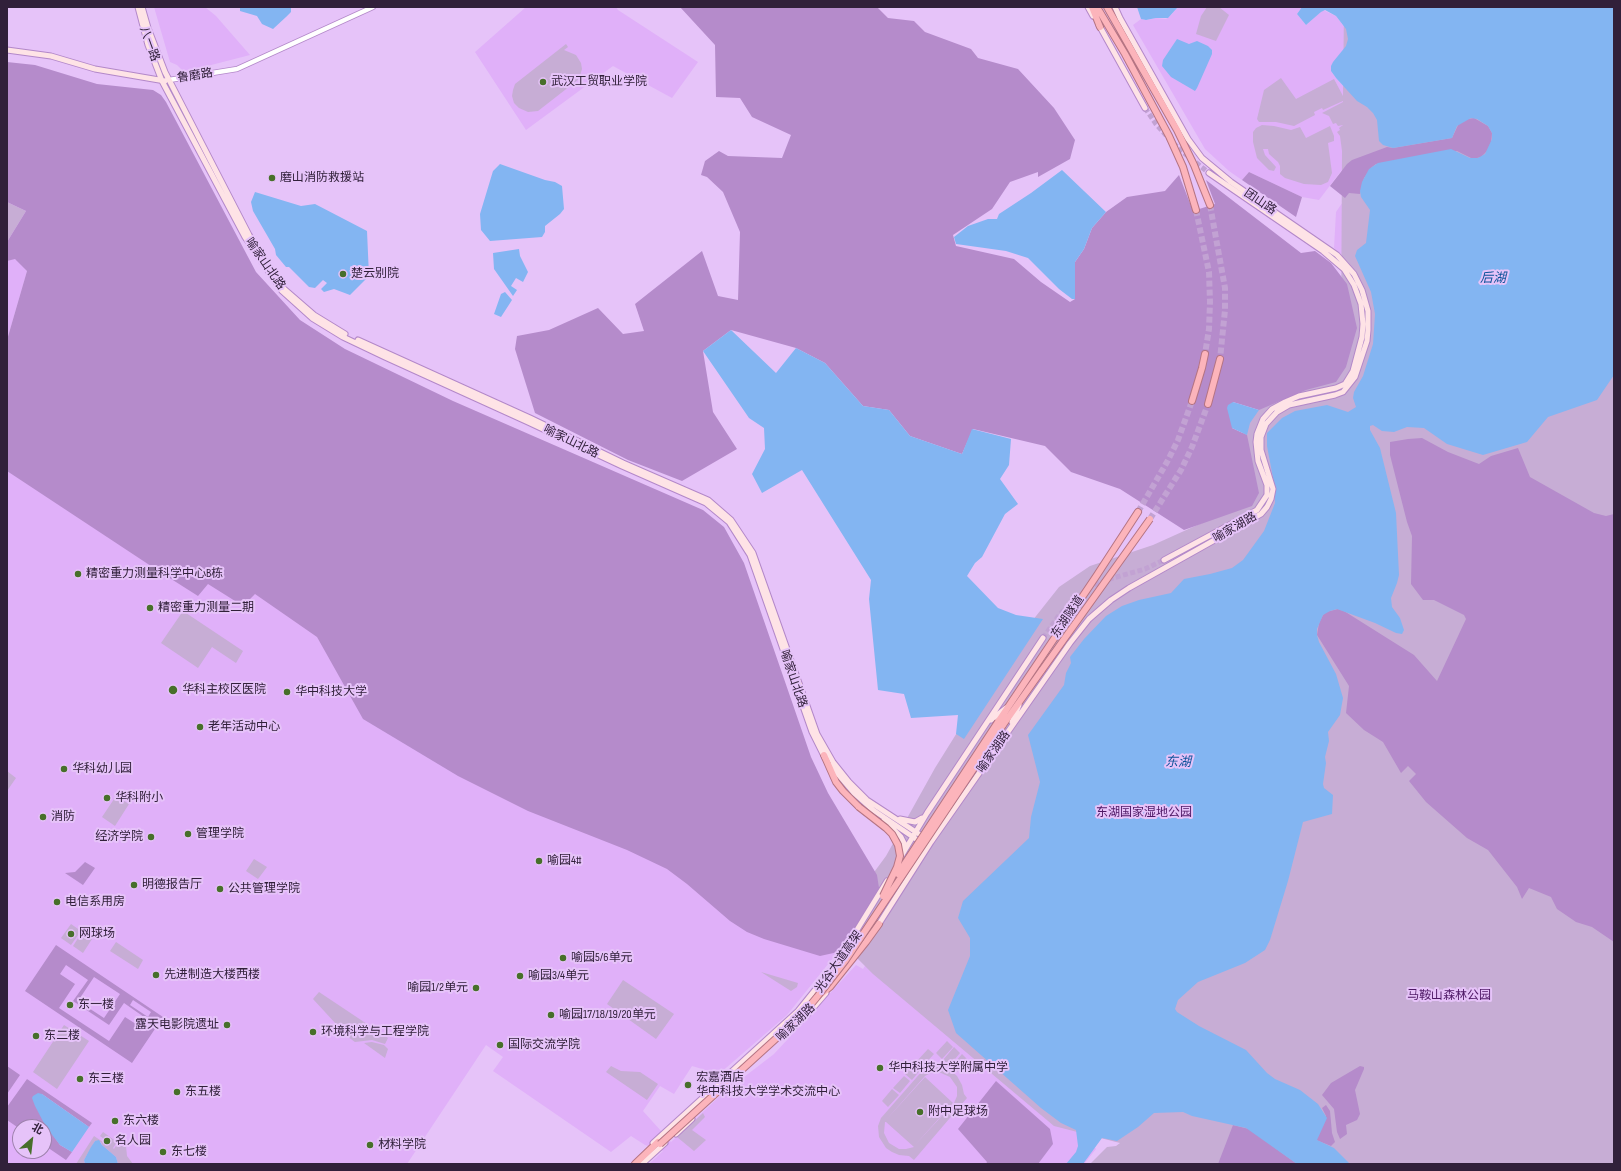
<!DOCTYPE html>
<meta charset="utf-8">
<style>
body{margin:0}
#map{position:relative;width:1621px;height:1171px;overflow:hidden;background:#e6c3f9;font-family:"Sofia Sans Condensed","Noto Sans SC",sans-serif}
canvas{display:block}
.frame{position:absolute;inset:0;border:8px solid #31203a;pointer-events:none}
.north{position:absolute;left:12px;top:1119px;width:40px;height:40px;box-sizing:border-box;background:#e6c3f9;border:1px solid #9e82ad;border-radius:50%;rotate:28deg;font-size:11px;font-weight:700;line-height:16px;text-align:center;color:#31203a}
.north::after{content:'';display:block;margin:auto;width:14px;height:18px;background:#476f2a;clip-path:polygon(50% 0,100% 100%,50% 72%,0 100%)}
</style>
<div id="map">
<canvas width="1621" height="1171"></canvas>
<div class="frame"></div>
<div class="north">北</div>
</div>
<script>
const context = document.querySelector('canvas').getContext('2d');
context.lineJoin = 'round';
function paint(path, color) { context.fillStyle = color; context.fill(path, 'evenodd'); }
const poly = rows => new Path2D(rows.map(r => 'M' + r).join(''));
function strokePath(path, color, width, dash) { context.strokeStyle = color; context.lineWidth = width; context.lineCap = dash ? 'butt' : 'round'; context.setLineDash(dash || []); context.stroke(path); }
function write(font, color, halo, rows, align = 'center') {
  context.font = font + ' "Sofia Sans Condensed","Noto Sans SC",sans-serif'; context.lineWidth = 4; context.setLineDash([]); context.textBaseline = 'middle'; context.strokeStyle = halo; context.fillStyle = color; for (const [text, x, y, turn = 0] of rows) {
    context.save(); context.translate(x, y); context.rotate((+turn || 0) * Math.PI / 180); context.textAlign = isNaN(turn) ? turn : align; if (halo) context.strokeText(text, 0, 0); context.fillText(text, 0, 0); context.restore();
  }
}
const built = poly([
 [154,7,205,7,216,16,250,55,184,72,177,65,170,62],
 [526,7,616,7,618,10,698,62,672,98,613,66,526,130,475,52],
 [1178,7,1302,7,1297,14,1306,25,1323,10,1336,16,1346,29,1346,46,1331,69,1331,71,1336,78,1357,101,1379,138,1341,171,1319,200,1302,197,1249,172,1242,180,1229,171,1205,149,1133,25,1141,19,1147,20,1156,18,1166,19,1172,14],
 [1349,193,1347,259,1334,248,1336,212],
 [15,258,27,271,7,340,7,261],
 [7,344,854,932,787,1015,719,1074,692,1066,674,1094,660,1086,643,1111,671,1142,722,1094,774,1054,856,965,863,969,925,872,1117,1142,1082,1133,1096,1149,1084,1164,649,1164,663,1151,645,1145,631,1136,611,1152,493,1071,503,1057,486,1045,407,1164,7,1164],
 [20,1127,44,1127,44,1151,20,1151]
]);
const green = poly([
 [1207,7,1219,7,1229,15,1216,41,1196,34,1201,16],
 [1344,7,1614,7,1614,1164,1090,1164,1107,1147,1116,1146,1120,1143,1054,1126,873,974,858,959,848,937,849,917,858,894,886,856,935,768,1006,654,1059,587,1090,566,1153,545,1244,504,1243,422,1341,341,1342,151,1340,136,1337,132,1340,130,1339,128,1343,125,1338,126,1336,123,1333,124,1329,116,1322,113,1343,102,1343,101,1323,110,1322,108,1314,112,1315,115,1294,126,1276,122,1259,122,1257,119,1264,90,1281,78,1296,99,1334,79,1343,96],
 [566,44,568,47,564,50,576,55,581,63,582,69,579,79,538,111,528,112,519,108,514,103,512,96,513,90,515,84],
 [1262,125,1274,126,1291,130,1300,127,1306,138,1330,126,1334,136,1334,141,1328,143,1332,173,1328,182,1321,185,1304,184,1285,178,1280,174,1280,166,1278,162,1269,154,1268,149,1263,149,1265,155,1276,167,1274,171,1269,170,1257,158,1253,142,1253,132,1256,128],
 [7,202,26,211,7,242],
 [183,611,243,651,236,663,212,647,198,668,161,643],
 [7,771,16,778,7,791],
 [116,796,129,804,115,826,102,817],
 [254,859,267,867,258,879,246,871],
 [71,924,81,931,71,945,61,938],
 [82,932,92,939,83,953,73,946],
 [116,942,143,960,138,969,110,951],
 [761,972,798,983,797,987,791,991],
 [623,980,674,1014,656,1039,607,1004],
 [319,992,388,1038,385,1044,372,1040,355,1042,348,1037,313,999],
 [64,1025,89,1041,57,1089,33,1072],
 [947,1041,953,1047,942,1059,936,1053],
 [372,1042,384,1045,388,1049,385,1058,364,1043],
 [954,1047,960,1053,950,1065,943,1060],
 [928,1049,934,1054,923,1066,917,1061],
 [962,1054,968,1060,957,1072,951,1067],
 [916,1062,922,1068,912,1080,905,1074],
 [611,1066,621,1071,640,1072,658,1084,647,1100,606,1072],
 [938,1066,948,1068,957,1076,962,1085,964,1094,967,1098,914,1160,909,1156,899,1155,892,1152,886,1148,879,1137,878,1126,881,1118,923,1070],
 [931,1073,941,1073,950,1077,957,1087,957,1096,954,1103,914,1146,953,1103,925,1077,886,1120,925,1076],
 [885,1122,886,1122,914,1147,906,1149,899,1149,889,1143,884,1133],
 [904,1076,910,1081,900,1093,893,1088],
 [892,1089,899,1095,888,1107,882,1101],
 [703,1113,705,1117,692,1130,706,1140,694,1151,677,1137],
 [103,1132,117,1142,113,1148,114,1149,119,1141,126,1146,127,1156,133,1164,118,1164,116,1157,102,1145,101,1142,95,1141,84,1160,85,1164,76,1164,94,1136,103,1142,104,1139,100,1136]
]);
const forest = poly([
 [680,7,877,7,888,18,914,21,925,32,971,49,978,58,1018,69,1054,108,1075,140,1070,159,1038,177,1038,172,1010,182,992,209,953,235,956,246,1014,259,1041,282,1070,302,1075,299,1075,262,1084,249,1092,228,1106,212,1127,197,1165,191,1179,175,1193,211,1215,204,1206,180,1301,253,1315,251,1331,263,1347,284,1357,328,1346,367,1336,382,1306,390,1259,410,1233,402,1232,428,1247,435,1259,493,1252,506,1184,530,1120,489,1071,472,1045,446,973,429,962,454,910,436,889,410,863,406,825,363,796,348,731,330,703,351,713,412,737,449,682,481,628,460,535,413,515,349,517,336,549,330,598,308,623,334,644,331,635,304,702,251,718,296,738,300,740,232,723,192,707,177,701,175,705,161,719,151,728,156,782,158,791,135,752,117,740,98,716,97,715,45],
 [7,62,35,65,97,84,153,90,161,95,166,102,256,272,300,320,345,349,453,401,703,510,724,527,744,563,811,757,828,793,877,875,879,888,878,894,838,952,820,956,764,939,747,932,730,921,687,884,667,869,627,850,528,811,458,776,363,719,317,637,255,594,243,606,208,584,198,596,157,570,7,471,7,340,27,271,15,259,7,261,7,242,26,211,7,202],
 [1474,118,1488,126,1492,133,1491,144,1488,150,1481,157,1473,159,1457,151,1376,164,1372,167,1364,178,1360,194,1349,193,1345,198,1330,186,1347,164,1352,160,1387,147,1393,148,1452,138,1459,123,1468,119],
 [1249,172,1302,197,1296,217,1242,180],
 [1422,438,1448,452,1479,464,1491,456,1518,448,1530,477,1594,513,1606,516,1614,514,1614,942,1592,927,1576,922,1557,909,1551,897,1529,888,1522,899,1517,887,1488,850,1467,838,1426,802,1409,781,1416,774,1408,766,1401,773,1383,742,1364,730,1346,713,1349,686,1317,635,1319,623,1323,615,1326,612,1338,609,1344,611,1414,655,1437,681,1466,619,1464,615,1434,600,1423,600,1411,584,1412,536,1407,522,1390,455,1390,442,1408,439],
 [85,862,95,868,83,885,65,873,75,872],
 [56,945,163,1017,132,1063,25,991],
 [66,965,88,980,73,1001,109,1025,124,1003,144,1017,139,1026,125,1017,109,1041,59,1008,75,984,60,974],
 [94,977,120,994,104,1018,78,1001],
 [133,1000,151,1012,148,1017,130,1005],
 [7,1066,20,1075,7,1094],
 [1360,1066,1364,1067,1364,1069,1355,1090,1360,1114,1357,1120,1346,1125,1347,1134,1340,1139,1337,1132,1334,1109,1322,1095,1331,1083],
 [27,1079,92,1123,89,1127,42,1094,55,1138,60,1145,72,1152,66,1160,44,1145,44,1127,20,1127,20,1129,7,1120,7,1107],
 [996,1081,1050,1129,1053,1144,1038,1164,986,1164,987,1162,958,1129],
 [1326,1105,1330,1111,1332,1133,1335,1142,1331,1146,1316,1140,1326,1116,1322,1108],
 [1233,1125,1249,1129,1297,1164,1218,1164]
]);
const water = poly([
 [240,7,291,7,291,12,286,17,273,29,262,24,257,16,240,11],
 [1137,7,1178,7,1168,18,1156,18,1146,20,1141,19],
 [1302,7,1614,7,1614,375,1597,400,1548,417,1527,442,1483,455,1447,444,1424,428,1407,427,1394,432,1382,431,1373,425,1370,426,1370,430,1380,448,1396,513,1399,575,1397,583,1391,598,1392,607,1400,618,1404,630,1402,634,1396,633,1375,623,1337,609,1330,611,1323,615,1317,629,1317,635,1319,642,1336,674,1343,698,1340,715,1328,732,1329,741,1325,757,1326,763,1323,784,1324,788,1333,795,1332,814,1303,822,1288,881,1270,940,1265,950,1245,963,1198,982,1178,1000,1175,1009,1177,1012,1199,1026,1246,1050,1267,1073,1275,1079,1300,1090,1318,1104,1327,1118,1317,1140,1334,1148,1350,1164,1297,1164,1246,1128,1192,1116,1183,1112,1154,1113,1138,1127,1117,1141,1102,1138,1083,1164,1066,1164,1076,1152,1078,1146,1076,1130,1061,1123,1041,1108,956,1033,948,1010,970,956,970,938,958,918,963,901,1029,838,1031,817,1040,782,1028,735,1064,685,1066,673,1071,663,1070,657,1084,639,1106,616,1122,606,1139,600,1171,593,1184,579,1210,574,1232,568,1243,560,1264,531,1275,503,1274,483,1267,446,1267,433,1282,418,1295,411,1327,405,1348,412,1356,407,1353,398,1354,392,1363,376,1373,344,1375,314,1371,292,1355,256,1357,250,1366,243,1370,210,1361,197,1360,191,1362,182,1369,169,1378,163,1451,149,1470,158,1478,158,1485,154,1492,139,1492,133,1488,126,1477,119,1471,118,1457,126,1452,138,1393,148,1383,145,1379,141,1377,120,1373,113,1367,107,1357,101,1336,78,1331,71,1331,66,1333,62,1346,46,1348,39,1346,29,1336,16,1325,10,1321,12,1306,25,1297,14],
 [1177,39,1189,44,1197,41,1208,46,1212,50,1212,54,1197,88,1195,91,1171,77,1162,66,1163,60],
 [500,164,545,180,555,182,562,186,564,209,560,214,545,226,545,232,542,237,490,241,481,230,480,214,493,171],
 [1062,170,1106,212,1092,228,1084,249,1075,262,1075,299,1072,299,1059,289,1028,258,1006,251,956,244,954,237,968,226,988,219,997,219,999,214,1031,193],
 [255,192,301,206,315,204,367,231,369,276,350,295,334,289,324,292,321,289,327,283,323,280,315,288,309,287,289,267,286,267,276,255,275,249,253,211,251,202],
 [519,249,520,256,528,272,523,282,516,278,511,286,517,290,513,296,494,269,493,253],
 [505,292,512,300,501,317,494,314,501,294],
 [731,330,776,373,796,348,825,363,863,406,889,410,910,436,962,454,972,429,1011,439,1009,465,1000,479,1018,504,1005,514,982,557,975,563,967,576,998,608,1016,615,1043,619,964,739,956,734,958,715,911,718,904,694,878,690,869,599,871,580,802,470,762,493,752,474,765,449,764,428,749,418,703,351],
 [1233,402,1259,410,1250,423,1247,435,1232,428,1227,408,1228,405],
 [38,1093,42,1094,89,1127,72,1152,60,1145,46,1127,35,1106,32,1098,33,1096],
 [99,1140,102,1145,116,1157,118,1164,85,1164,84,1160,91,1147,95,1141]
]);
const secondaryTunnel = poly([
 [1145,108,1156,124,1171,141,1184,153,1209,173],
 [1043,638,1060,614,1089,587,1113,578,1145,569,1164,560]
]);
const trunkTunnel = poly([
 [1210,205,1225,288,1225,310,1220,359],
 [1196,210,1209,272,1210,302,1209,329,1205,354],
 [1138,512,1167,462,1178,440,1192,401],
 [1150,519,1181,470,1192,447,1208,404]
]);
const tertiary = poly([
 [169,80,237,69,373,7]
]);
const secondary = poly([
 [138,7,148,45,162,81,245,237,282,291,312,318,343,337,385,357,528,422,622,466,706,503,729,522,750,555,812,732,825,758],
 [142,7,148,28,165,72,249,235,284,289,314,315,345,334],
 [1088,7,1093,16],
 [1099,25,1145,108],
 [7,50,51,56,95,69,165,81],
 [358,340,530,418,623,463,708,500,731,520,753,553,817,734,833,762,849,782,867,800,925,838],
 [1164,560,1257,510,1267,495,1267,485,1258,461,1256,442,1257,434,1263,419,1272,409,1285,402,1299,396,1336,388,1345,384,1353,371,1362,337,1363,324,1361,304,1354,285,1344,269,1323,251,1209,173],
 [991,720,1006,708],
 [1012,722,1019,705],
 [831,766,854,793,873,810,922,843],
 [900,819,915,822,922,818],
 [884,820,901,837,904,843,904,850],
 [899,860,927,813,1043,638],
 [877,927,931,842,1070,643,1089,619,1111,600,1129,588,1261,514,1267,507,1271,499,1273,489,1261,450,1261,437,1266,424,1277,412,1289,405,1335,395,1343,392,1355,377,1367,341,1368,330,1368,311,1362,290,1354,274,1337,255,1231,182,1202,158,1188,139,1120,18,1115,7],
 [791,1029,806,1016,826,993],
 [676,1134,692,1119],
 [653,1143,798,1011,836,964,887,881],
 [642,1164,665,1143]
]);
const trunk = poly([
 [1092,7,1100,27],
 [1097,7,1125,54,1169,136,1183,167,1196,210],
 [1107,7,1177,130,1194,165,1210,205],
 [1192,401,1202,368,1205,354],
 [1208,404,1220,359],
 [998,722,1097,575,1138,512],
 [1003,725,1042,670],
 [824,755,836,782,843,791,859,807],
 [820,995,830,987,866,942,879,924],
 [635,1164,658,1142]
]);
const trunkBridge = poly([
 [1042,670,1150,519],
 [859,807,886,828,892,834,898,845,900,856,897,867,883,896],
 [898,874,998,722],
 [660,1144,802,1015,817,997,845,961,1003,725]
]);
const markers = [
 [543,82,4,"#476f2a"],
 [272,178,4,"#476f2a"],
 [343,274,4,"#476f2a"],
 [78,574,4,"#476f2a"],
 [150,608,4,"#476f2a"],
 [173,690,5,"#476f2a"],
 [287,692,4,"#476f2a"],
 [200,727,4,"#476f2a"],
 [64,769,4,"#476f2a"],
 [107,798,4,"#476f2a"],
 [43,817,4,"#476f2a"],
 [188,834,4,"#476f2a"],
 [151,837,4,"#476f2a"],
 [539,861,4,"#476f2a"],
 [134,885,4,"#476f2a"],
 [220,889,4,"#476f2a"],
 [57,902,4,"#476f2a"],
 [71,934,4,"#476f2a"],
 [563,958,4,"#476f2a"],
 [156,975,4,"#476f2a"],
 [520,976,4,"#476f2a"],
 [476,988,4,"#476f2a"],
 [70,1005,4,"#476f2a"],
 [551,1015,4,"#476f2a"],
 [227,1025,4,"#476f2a"],
 [313,1032,4,"#476f2a"],
 [36,1036,4,"#476f2a"],
 [500,1045,4,"#476f2a"],
 [880,1068,4,"#476f2a"],
 [80,1079,4,"#476f2a"],
 [688,1085,4,"#476f2a"],
 [177,1092,4,"#476f2a"],
 [920,1112,4,"#476f2a"],
 [115,1121,4,"#476f2a"],
 [107,1141,4,"#476f2a"],
 [370,1145,4,"#476f2a"],
 [163,1152,4,"#476f2a"]
];
const streetNames = [
 ["八一路",149,44,70],
 ["鲁磨路",195,76,-9],
 ["团山路",1260,202,34],
 ["喻家山北路",265,264,55],
 ["喻家山北路",571,442,26],
 ["喻家湖路",1235,528,-30],
 ["东湖隧道",1068,617,-56],
 ["喻家山北路",793,679,71],
 ["喻家湖路",994,752,-55],
 ["光谷大道高架",839,962,-55],
 ["喻家湖路",796,1023,-44]
];
const poiNames = [
 ["武汉工贸职业学院",551,82],
 ["磨山消防救援站",280,178],
 ["楚云别院",351,274],
 ["精密重力测量科学中心B栋",86,574],
 ["精密重力测量二期",158,608],
 ["华科主校区医院",182,690],
 ["华中科技大学",295,692],
 ["老年活动中心",208,727],
 ["华科幼儿园",72,769],
 ["华科附小",115,798],
 ["消防",51,817],
 ["管理学院",196,834],
 ["经济学院",143,837,"right"],
 ["喻园4#",547,861],
 ["明德报告厅",142,885],
 ["公共管理学院",228,889],
 ["电信系用房",65,902],
 ["网球场",79,934],
 ["喻园5/6单元",571,958],
 ["先进制造大楼西楼",164,975],
 ["喻园3/4单元",528,976],
 ["喻园1/2单元",468,988,"right"],
 ["东一楼",78,1005],
 ["喻园17/18/19/20单元",559,1015],
 ["露天电影院遗址",219,1025,"right"],
 ["环境科学与工程学院",321,1032],
 ["东二楼",44,1036],
 ["国际交流学院",508,1045],
 ["华中科技大学附属中学",888,1068],
 ["宏嘉酒店",696,1078],
 ["华中科技大学学术交流中心",696,1092],
 ["东三楼",88,1079],
 ["东五楼",185,1092],
 ["附中足球场",928,1112],
 ["东六楼",123,1121],
 ["名人园",115,1141],
 ["材料学院",378,1145],
 ["东七楼",171,1152]
];
const parkNames = [
 ["东湖国家湿地公园",1144,813],
 ["马鞍山森林公园",1449,996]
];
const waterNames = [
 ["后湖",1493,279],
 ["东湖",1178,763]
];
paint(built, '#e0b0f9');
paint(green, '#c7add5');
paint(forest, '#b58bcb');
paint(water, '#83b5f2');
strokePath(secondaryTunnel, '#c2a2d3', 5, [5, 2.5]);
strokePath(trunkTunnel, '#c2a2d3', 6, [6, 3]);
strokePath(tertiary, '#b388c9', 6);
strokePath(secondary, '#b388c9', 7);
strokePath(trunk, '#b57483', 8);
strokePath(tertiary, '#fff', 4.5);
strokePath(secondary, '#fee3e6', 5);
strokePath(trunk, '#fcb4bb', 6);
strokePath(trunkBridge, '#b57483', 8, []);
strokePath(trunkBridge, '#fcb4bb', 6);
for (const [x, y, r, color] of markers) { const dot = new Path2D(); dot.arc(x, y, r, 0, 2 * Math.PI); context.fillStyle = color; context.fill(dot); strokePath(dot, '#e6c3f9', 1.5); }
write('12px', '#31203a', '#e6c3f9', streetNames);
write('12px', '#31203a', '#e6c3f9', poiNames, 'left');
write('12px', '#4d1764', '#e6c3f9', parkNames);
write('italic 13px', '#0d539a', '#e6c3f9', waterNames);
</script>
